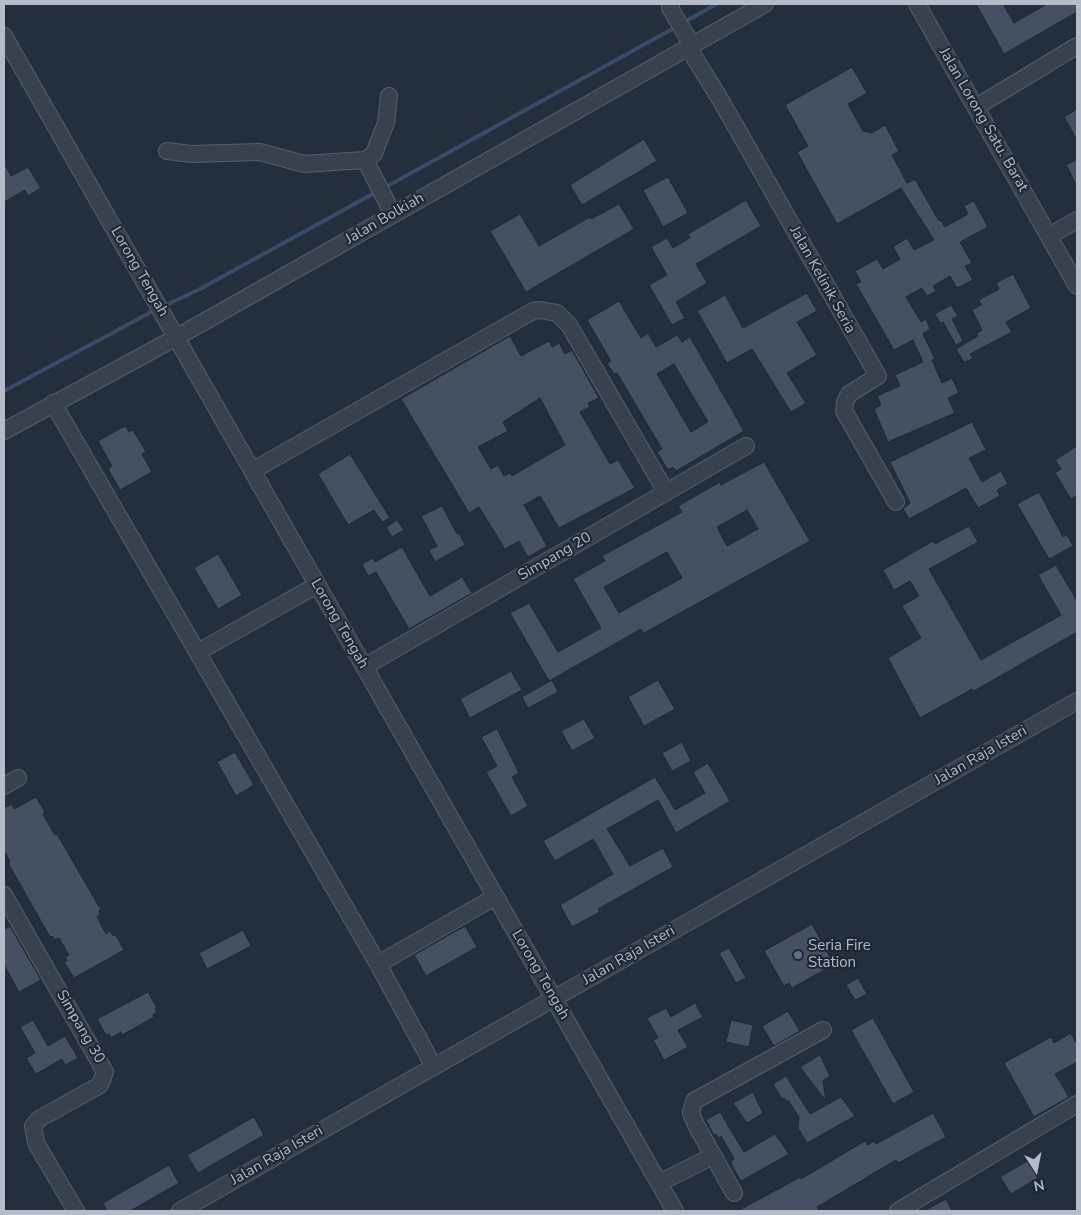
<!DOCTYPE html>
<style>
body{margin:0}
#map{position:relative;width:1081px;height:1215px;overflow:hidden;background:#242f3e;font-family:"Nunito Sans",sans-serif}
canvas{display:block}
.frame{position:absolute;inset:0;border:5px solid #b4bcc9;pointer-events:none}
.north{position:absolute;left:1011px;top:1145px;width:50px;height:50px;-webkit-text-stroke:4px #1d2633;paint-order:stroke;rotate:169deg;font-size:14px;font-weight:700;line-height:20px;text-align:center;color:#b4bcc9}
.north::after{content:'';display:block;margin:auto;width:18px;height:22px;background:#b4bcc9;clip-path:polygon(50% 0,100% 100%,50% 72%,0 100%)}
</style>
<div id="map">
<canvas width="1081" height="1215"></canvas>
<div class="frame"></div>
<div class="north">N</div>
</div>
<script>
const context = document.querySelector('canvas').getContext('2d');
context.lineJoin = 'round';
const poly = rows => new Path2D(rows.map(r => 'M' + r).join(''));
function strokePath(path, color, width, dash) { context.strokeStyle = color; context.lineWidth = width; context.lineCap = dash ? 'butt' : 'round'; context.setLineDash(dash || []); context.stroke(path); }
function paint(path, color) { context.fillStyle = color; context.fill(path, 'evenodd'); }
function write(font, color, halo, rows, align = 'center') {
  context.font = font + ' "Nunito Sans",sans-serif'; context.lineWidth = 4; context.setLineDash([]); context.textBaseline = 'middle'; context.strokeStyle = halo; context.fillStyle = color; for (const [text, x, y, turn = 0] of rows) {
    context.save(); context.translate(x, y); context.rotate((+turn || 0) * Math.PI / 180); context.textAlign = isNaN(turn) ? turn : align; if (halo) context.strokeText(text, 0, 0); context.fillText(text, 0, 0); context.restore();
  }
}
const stream = poly([
 [684,22,717,4],
 [384,188,676,27],
 [164,306,200,289,378,191],
 [4,391,155,310]
]);
const building = poly([
 [976,4,1003,4,1014,23,1047,4,1077,4,1077,12,1004,54,976,4],
 [852,67,867,93,848,104,863,131,872,133,885,125,899,151,892,155,907,183,915,179,939,221,941,220,945,227,968,214,964,206,974,201,988,227,960,242,972,263,965,266,973,280,957,288,950,276,933,286,936,291,927,296,922,288,906,297,921,322,926,319,930,329,923,334,935,359,932,360,942,383,952,378,959,393,948,398,955,413,888,442,874,409,881,405,877,396,900,386,895,375,923,362,913,340,894,350,856,284,861,282,855,271,877,259,883,269,900,259,893,247,907,238,914,250,934,240,901,188,837,224,797,152,808,146,785,105,852,67],
 [1077,109,1077,140,1064,117,1077,109],
 [644,139,657,161,582,205,570,185,644,139],
 [1077,159,1077,186,1066,165,1077,159],
 [4,163,11,176,28,167,41,188,28,196,25,190,4,202,4,163],
 [668,177,688,213,663,227,643,190,668,177],
 [746,200,761,226,696,264,707,283,676,302,685,318,672,325,649,285,667,275,651,247,667,238,673,248,690,238,688,234,746,200],
 [619,204,634,229,526,292,490,231,520,214,539,246,590,217,591,219,619,204],
 [1013,274,1031,308,1006,322,1012,332,970,354,973,359,964,362,956,349,978,336,977,333,982,330,972,310,981,305,979,300,999,289,996,283,1013,274],
 [807,293,817,311,797,322,817,355,787,373,806,403,791,412,752,349,727,363,697,311,725,295,743,328,807,293],
 [619,301,641,338,648,333,656,347,677,335,682,342,690,337,744,431,676,471,673,467,668,470,657,452,662,449,617,373,614,374,607,363,611,361,587,320,619,301],
 [674,364,708,422,691,432,657,374,674,364],
 [951,305,958,316,952,319,963,341,956,345,943,322,940,323,935,314,951,305],
 [510,336,521,356,549,341,552,347,559,343,565,354,572,350,599,398,588,403,590,407,580,412,610,464,618,460,635,488,559,528,540,496,524,505,547,546,528,557,519,541,505,549,479,507,469,513,401,399,510,336],
 [540,398,565,445,512,476,510,473,504,476,498,465,491,469,478,447,508,431,503,422,540,398],
 [972,422,986,450,969,458,982,482,1001,471,1008,484,997,490,1000,496,978,508,966,488,909,519,903,509,910,503,890,462,972,422],
 [125,426,129,432,133,430,146,452,142,454,152,472,120,490,108,469,112,466,98,441,125,426],
 [1077,446,1077,495,1071,499,1055,473,1061,469,1055,460,1077,446],
 [350,454,390,518,382,522,374,510,348,525,318,474,350,454],
 [764,462,810,541,644,633,641,629,549,681,510,613,529,603,558,652,601,628,573,579,605,561,602,556,682,512,678,506,720,482,721,485,764,462],
 [747,510,758,529,727,546,717,527,747,510],
 [667,552,682,578,619,613,604,587,667,552],
 [1039,492,1063,537,1067,535,1073,546,1049,559,1017,504,1039,492],
 [442,506,457,534,459,533,465,545,435,562,429,550,437,546,421,516,442,506],
 [397,520,404,530,392,537,386,527,397,520],
 [969,526,978,542,929,569,981,660,1061,615,1038,575,1056,565,1077,601,1077,632,974,691,972,689,920,718,888,658,921,638,902,606,919,596,910,581,894,590,883,570,933,541,935,544,969,526],
 [402,547,430,596,462,577,472,593,409,629,376,572,368,576,362,564,373,558,375,562,402,547],
 [218,554,242,595,218,609,194,568,218,554],
 [511,671,522,690,470,718,460,699,511,671],
 [552,680,558,692,528,708,522,697,552,680],
 [658,680,675,709,644,726,628,697,658,680],
 [584,719,595,738,572,751,561,731,584,719],
 [497,729,519,773,512,777,528,806,511,816,486,772,497,766,481,737,497,729],
 [682,742,691,761,672,771,662,753,682,742],
 [235,752,254,785,236,796,217,762,235,752],
 [708,763,730,801,676,833,658,800,607,829,630,866,663,848,673,867,598,909,600,912,572,927,560,905,613,874,593,839,555,861,543,841,655,777,675,810,705,793,693,772,708,763],
 [36,797,45,812,43,814,45,818,55,835,57,834,101,910,99,911,100,915,97,917,106,934,110,931,113,936,115,934,124,950,74,978,64,962,67,961,65,957,69,955,59,938,55,940,52,936,50,937,8,863,10,862,4,850,4,808,12,804,14,809,36,797],
 [812,924,831,959,821,964,824,970,792,988,789,983,784,986,764,951,812,924],
 [10,926,41,980,19,992,4,965,4,930,10,926],
 [465,926,477,947,426,976,414,955,465,926],
 [243,930,251,946,207,969,199,953,243,930],
 [729,948,746,978,736,983,719,953,729,948],
 [858,978,867,994,855,1000,846,985,858,978],
 [148,992,157,1008,155,1009,157,1012,153,1015,154,1017,122,1035,121,1032,111,1038,109,1034,106,1035,97,1019,148,992],
 [695,1003,703,1017,678,1030,688,1047,664,1060,653,1040,658,1038,647,1018,666,1008,671,1017,695,1003],
 [788,1011,800,1031,774,1046,762,1026,788,1011],
 [873,1018,914,1092,893,1104,851,1030,873,1018],
 [33,1020,48,1046,65,1036,78,1058,65,1065,62,1059,36,1074,26,1058,35,1053,20,1027,33,1020],
 [731,1020,753,1025,749,1047,726,1042,731,1020],
 [1071,1033,1077,1045,1077,1062,1055,1074,1069,1097,1034,1117,1004,1063,1051,1037,1054,1043,1071,1033],
 [820,1055,830,1076,823,1081,826,1101,800,1067,820,1055],
 [786,1076,810,1114,841,1097,855,1116,807,1143,798,1128,799,1117,788,1100,786,1101,784,1098,782,1099,773,1084,786,1076],
 [753,1092,763,1113,747,1123,733,1103,753,1092],
 [720,1112,744,1152,775,1134,789,1154,741,1181,732,1166,731,1161,734,1159,732,1155,721,1136,718,1138,716,1134,714,1135,706,1120,720,1112],
 [933,1113,946,1137,898,1163,896,1160,817,1207,819,1211,738,1211,800,1177,801,1179,865,1141,868,1145,874,1141,876,1144,933,1113],
 [254,1117,264,1135,198,1173,187,1155,254,1117],
 [1027,1161,1038,1178,1011,1194,1000,1177,1027,1161],
 [169,1165,179,1183,130,1211,107,1211,103,1203,169,1165],
 [946,1199,952,1211,924,1211,946,1199]
]);
const minor = poly([
 [671,4,670,8,692,45],
 [917,4,1077,286],
 [4,36,675,1211],
 [688,47,720,99,878,376,849,394,845,402,844,411,896,502],
 [976,107,1077,46],
 [167,151,191,154,260,152,304,164,365,160,374,154,378,143,386,123,389,96],
 [365,160,393,214],
 [1049,236,1077,220],
 [53,403,378,964,434,1067],
 [4,431,177,337,765,4],
 [252,471,533,311,541,310,557,313,569,325,666,492],
 [198,652,317,585],
 [364,667,746,446],
 [4,786,18,778],
 [4,895,105,1072,100,1085,39,1119,33,1126,36,1143,76,1211],
 [378,964,495,897],
 [659,1183,713,1156],
 [734,1193,696,1125,691,1113,694,1101,823,1030],
 [180,1211,1077,701],
 [898,1211,1077,1104]
]);
const markers = [
 [798,955,5,"#5c6f8a"]
];
const streetNames = [
 ["Jalan Lorong Satu. Barat",983,120,60],
 ["Jalan Bolkiah",385,219,-30],
 ["Lorong Tengah",139,272,60],
 ["Jalan Kelinik Seria",822,280,61],
 ["Simpang 20",555,557,-30],
 ["Lorong Tengah",339,624,60],
 ["Jalan Raja Isteri",981,756,-30],
 ["Jalan Raja Isteri",629,956,-30],
 ["Lorong Tengah",540,975,60],
 ["Simpang 30",80,1027,60],
 ["Jalan Raja Isteri",277,1156,-30]
];
const poiNames = [
 ["Seria Fire",808,946],
 ["Station",808,963]
];
strokePath(stream, '#394c67', 4);
paint(building, '#455162');
strokePath(building, '#1f2835', 1);
strokePath(minor, '#565f6c', 18);
strokePath(minor, '#38414e', 16);
for (const [x, y, r, color] of markers) { const dot = new Path2D(); dot.arc(x, y, r, 0, 2 * Math.PI); context.fillStyle = color; context.fill(dot); strokePath(dot, '#1d2633', 2); }
write('15px', '#b4bcc9', '#1d2633', streetNames);
write('15px', '#b4bcc9', '#1d2633', poiNames, 'left');
</script>
